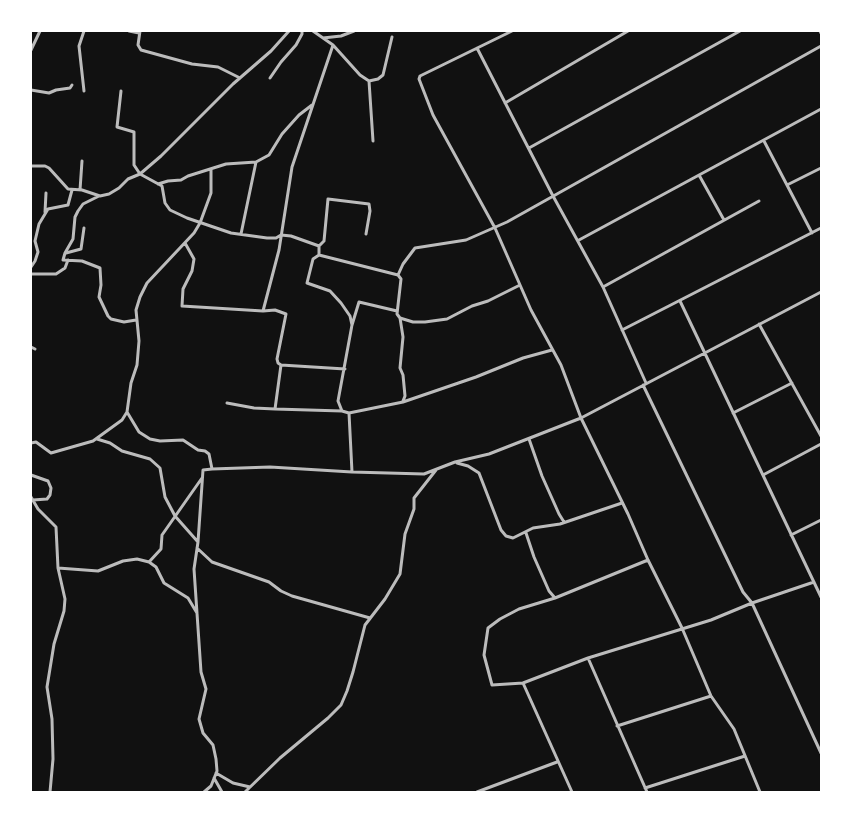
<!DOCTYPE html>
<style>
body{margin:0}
#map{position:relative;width:852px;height:823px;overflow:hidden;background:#111;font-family:"Nunito Sans",sans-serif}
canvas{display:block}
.frame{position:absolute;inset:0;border:32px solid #fff;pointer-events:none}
</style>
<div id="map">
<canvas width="852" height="823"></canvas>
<div class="frame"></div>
</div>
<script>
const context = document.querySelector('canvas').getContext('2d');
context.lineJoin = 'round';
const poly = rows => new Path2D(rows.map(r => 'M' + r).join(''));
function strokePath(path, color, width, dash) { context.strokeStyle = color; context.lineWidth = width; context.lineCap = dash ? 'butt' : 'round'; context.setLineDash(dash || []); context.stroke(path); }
const minor = poly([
 [129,31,139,33],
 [140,31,138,45,141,50,192,64,218,67,240,78],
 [313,31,333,45,360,75,369,81,373,141],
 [512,31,420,76,419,79,433,115,495,228,531,310,561,365,581,418,628,514,648,560,682,628,711,696,734,729,760,792],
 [820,31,821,33],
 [323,38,341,36,354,31],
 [477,48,553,196,603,287,646,383],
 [31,50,40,31],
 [270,78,281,62,296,45,302,34,302,31],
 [369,81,378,79,383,75,392,37],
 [31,90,49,93,56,90,70,88,72,85],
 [84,91,79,46,84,31],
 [121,91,117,127,134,132,134,165,140,174,162,186,165,203,170,210,187,218,231,233,267,238,276,238,281,235,291,236,319,246,319,255,398,275,403,264,415,248,466,240,507,222,821,46],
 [505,103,628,31],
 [764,141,812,233],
 [529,148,740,31],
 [31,166,45,166,49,168,68,189,82,190,100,196,109,194,119,188,128,179,140,174,161,156,233,84,271,51,289,31],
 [699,175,724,220],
 [158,184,168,181,181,180,188,176,226,164,256,162,269,155,282,134,299,115,312,105],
 [787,185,821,168],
 [80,190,82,161],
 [99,196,83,204,78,211,75,217,73,239,65,253,63,260,82,261,100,268,101,285,99,297,108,316,111,319,124,322,136,320],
 [45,212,46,193],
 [241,234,256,162],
 [579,240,821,109],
 [185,243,194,259,192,271,183,289,182,306,263,311,279,250,292,167,333,45],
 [319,246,324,241,328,199,369,204,370,211,366,234],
 [66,253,81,249,84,228],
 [319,255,313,259,307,283,330,291,341,303,350,316,352,325],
 [31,267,35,261,38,252,35,241,39,224,48,209,68,205,72,190],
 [31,274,56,274,65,268,68,260],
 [398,275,401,279,397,314,400,318,413,322,425,322,447,319,472,306,488,301,520,285],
 [603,287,759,201],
 [680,301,821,597],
 [263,311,275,310,286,314,277,359,278,363,281,365,345,369],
 [400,318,403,337,400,368,403,375,405,396,403,401],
 [759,324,821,436],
 [622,330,821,228],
 [31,347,35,349],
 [281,365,275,409,342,411],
 [643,385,743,592,752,603,821,753],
 [227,403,254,408,275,409],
 [349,413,342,411,338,401,352,325,359,302,397,311],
 [733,413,792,383],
 [97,439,110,443,122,451,150,459,160,468,165,497,175,516,198,542],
 [529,439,542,476,559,514,564,522],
 [31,443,36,442,51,453,93,441,122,420,127,412],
 [457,463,468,466,479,473,501,530,506,536,513,538,533,528,560,524,622,503],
 [212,469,270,467,352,472,424,474,455,462,489,454,581,418,821,292],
 [352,472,349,413,403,402,476,377,523,358,552,350],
 [31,475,48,481,51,488,50,495,47,499,33,500],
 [763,475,821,444],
 [31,497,38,509,56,527,58,568,65,599,64,611,54,644,47,687,52,719,53,759,50,792],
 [526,533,534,557,549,591,555,598],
 [791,535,821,520],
 [197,548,212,562,269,582,281,591,292,596,370,618],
 [149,562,161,549,162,535,202,478],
 [58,568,98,571,123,561,137,559,149,562,156,567,164,583,188,598,197,613],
 [588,658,647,792],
 [523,683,588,658,711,620,752,603,814,582],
 [617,726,711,696],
 [216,773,233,783,250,787],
 [214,778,222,792],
 [645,788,745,756],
 [204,792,211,786,217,771,216,759,213,745,203,733,199,719,206,689,201,672,194,569,198,542,203,470,212,469,209,454,205,451,198,450,183,440,160,441,150,439,139,432,127,412,131,383,137,365,139,341,136,310,140,297,147,283,194,233,200,223,211,193,211,169],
 [245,792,280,758,328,718,341,705,347,691,353,672,365,625,385,599,400,574,405,534,414,509,414,498,436,470],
 [477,792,557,762],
 [572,792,523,683,492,685,484,655,488,628,500,619,519,609,555,598,648,560]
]);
strokePath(minor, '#bcbcbc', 3);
</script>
